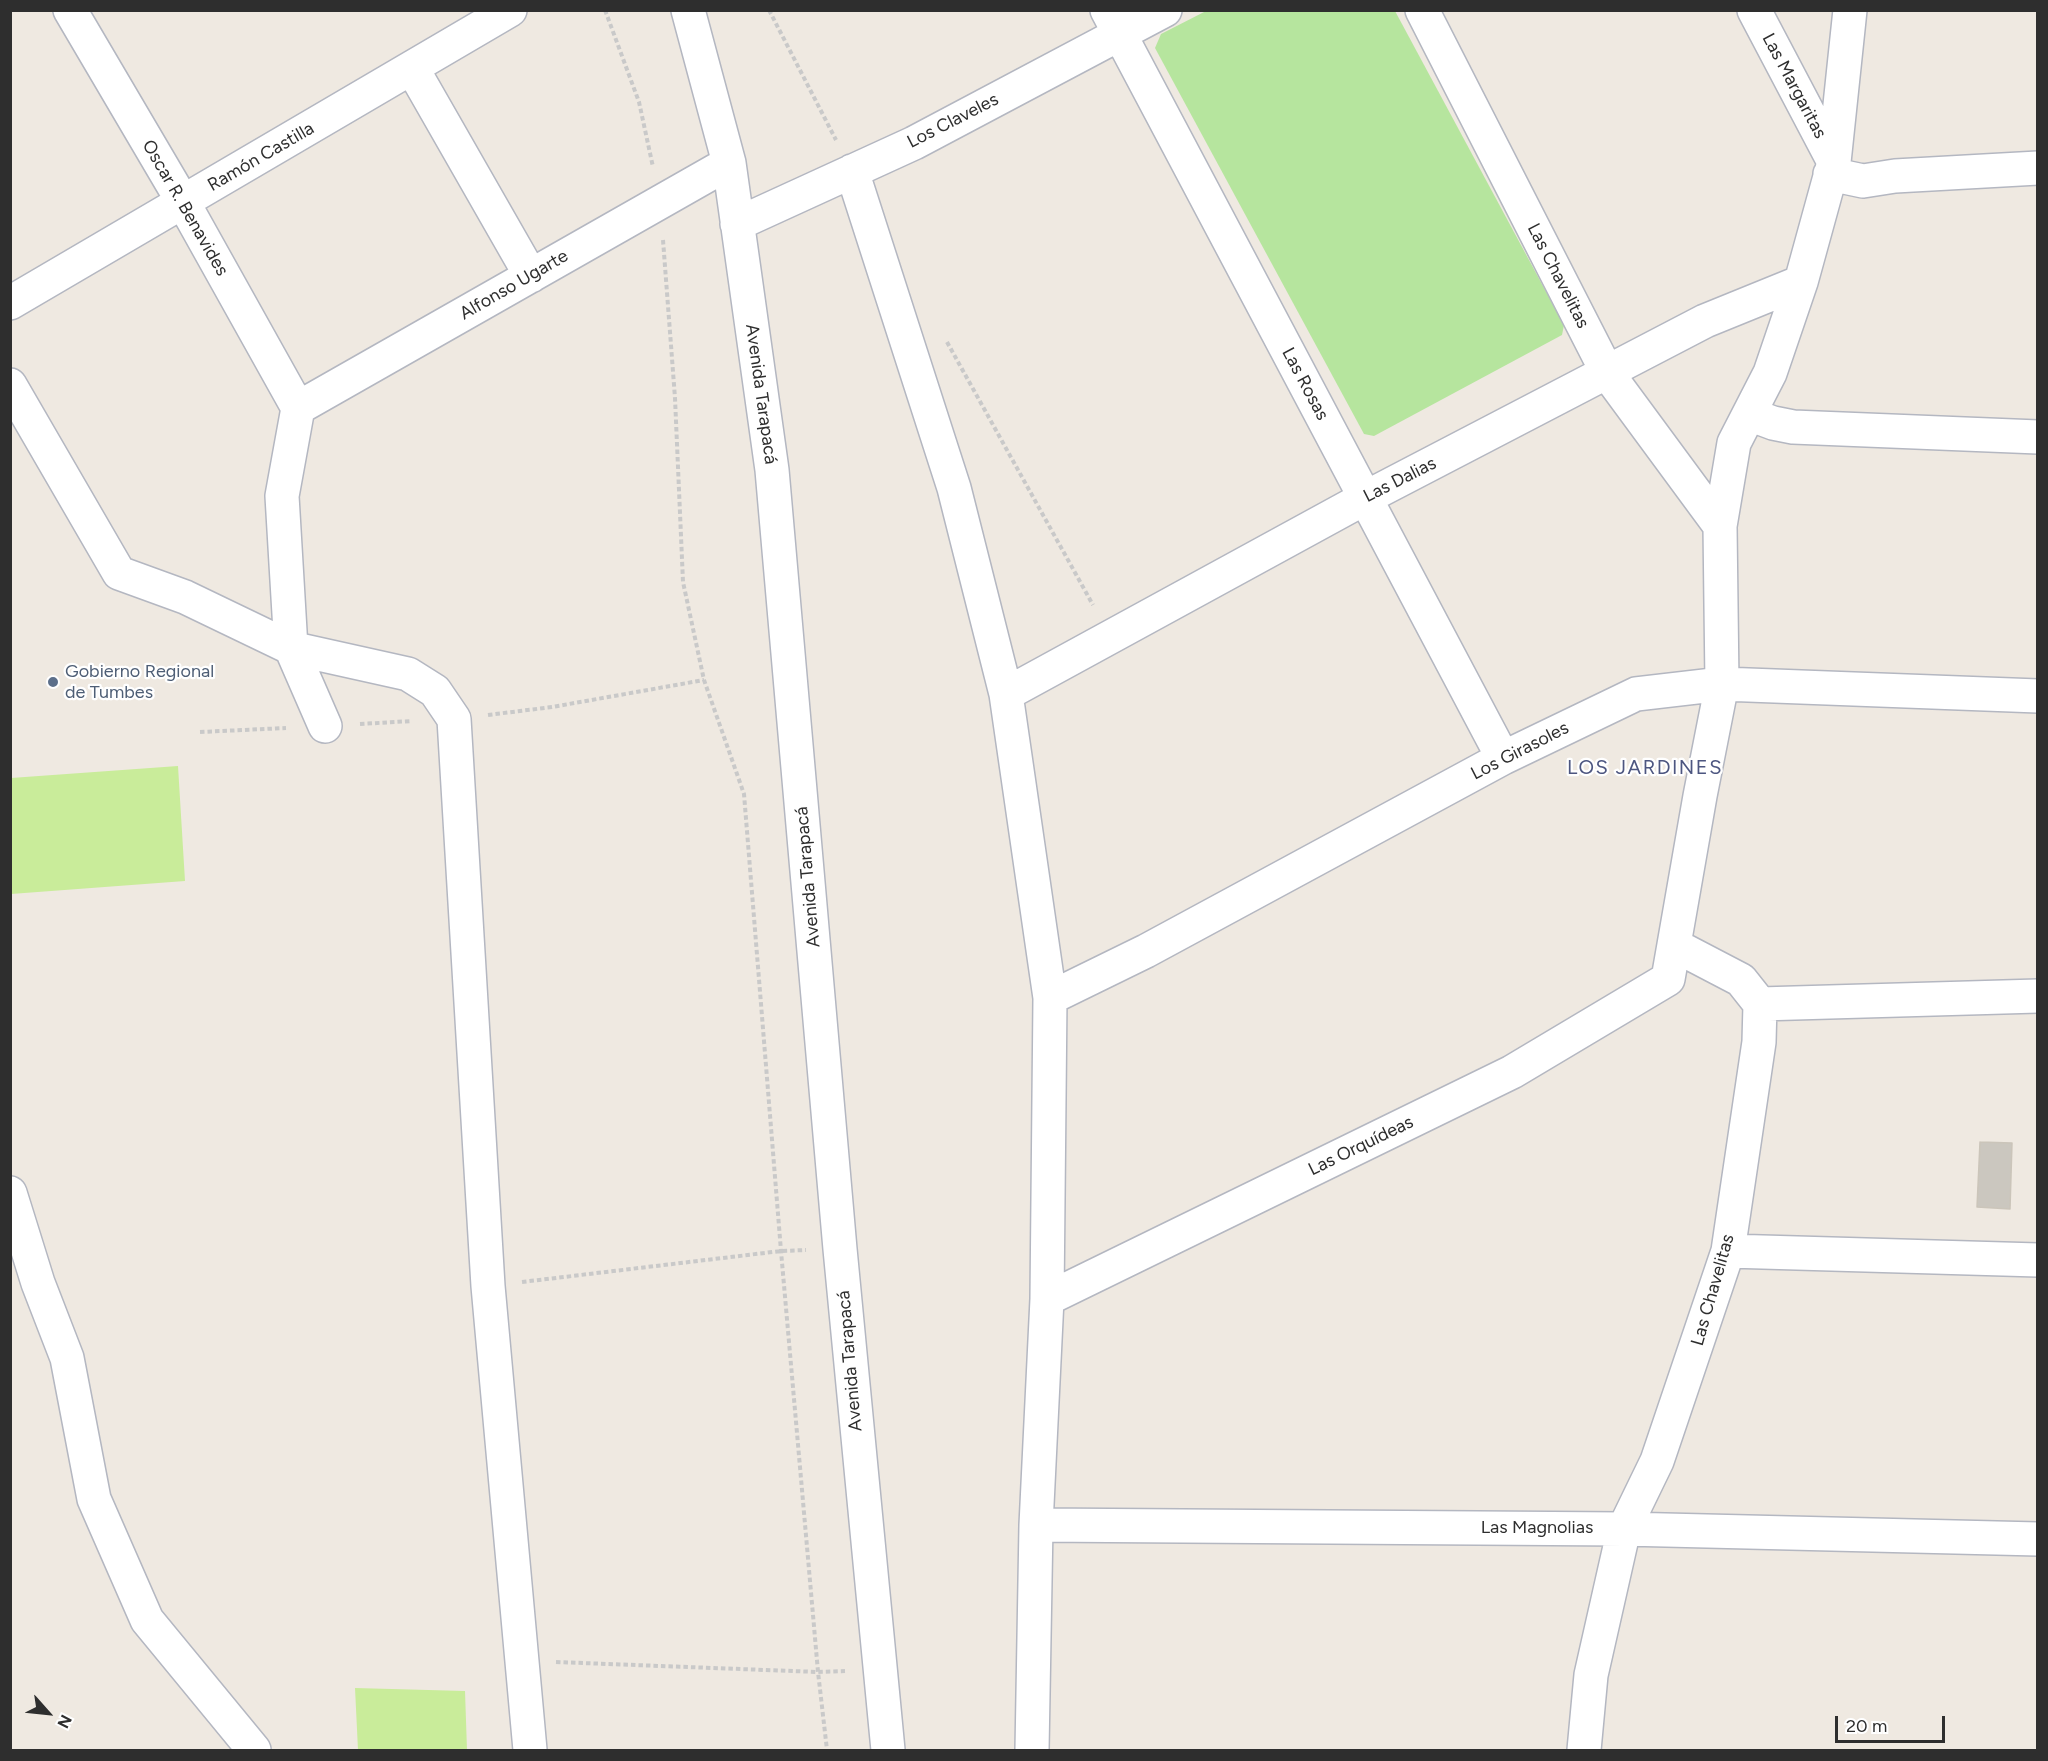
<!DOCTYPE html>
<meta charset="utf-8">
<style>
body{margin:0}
#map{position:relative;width:2048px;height:1761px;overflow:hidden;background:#efe9e1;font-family:Figtree,sans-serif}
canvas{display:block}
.frame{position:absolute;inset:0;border:12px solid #2e2e2e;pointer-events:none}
.north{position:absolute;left:18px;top:1683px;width:60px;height:60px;-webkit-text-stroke:4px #fff;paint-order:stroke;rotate:117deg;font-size:16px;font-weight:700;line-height:24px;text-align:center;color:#2e2e2e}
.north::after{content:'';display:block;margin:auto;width:21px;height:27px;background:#2e2e2e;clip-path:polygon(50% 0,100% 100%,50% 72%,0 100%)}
.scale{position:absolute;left:1835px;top:1716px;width:110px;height:27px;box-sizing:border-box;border:3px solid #2e2e2e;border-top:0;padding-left:8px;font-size:18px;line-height:21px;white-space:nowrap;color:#2e2e2e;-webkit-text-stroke:4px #fff;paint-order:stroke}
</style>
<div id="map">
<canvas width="2048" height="1761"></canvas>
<div class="frame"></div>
<div class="north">N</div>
<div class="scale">20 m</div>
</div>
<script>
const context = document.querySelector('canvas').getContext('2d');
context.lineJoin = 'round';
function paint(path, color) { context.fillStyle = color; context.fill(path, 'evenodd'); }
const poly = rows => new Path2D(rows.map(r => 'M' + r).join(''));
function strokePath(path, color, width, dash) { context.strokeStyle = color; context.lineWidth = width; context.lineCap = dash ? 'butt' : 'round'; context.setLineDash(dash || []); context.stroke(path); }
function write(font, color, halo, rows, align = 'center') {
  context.font = font + ' Figtree,sans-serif'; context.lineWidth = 4.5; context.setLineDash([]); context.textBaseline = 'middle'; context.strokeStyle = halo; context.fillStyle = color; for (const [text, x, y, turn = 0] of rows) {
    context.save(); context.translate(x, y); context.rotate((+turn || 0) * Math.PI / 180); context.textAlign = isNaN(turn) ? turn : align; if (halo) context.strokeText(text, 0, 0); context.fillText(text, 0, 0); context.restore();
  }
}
const green = poly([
 [1206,11,1395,11,1564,325,1562,335,1374,436,1364,434,1155,48,1161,34]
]);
const pitch = poly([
 [178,766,185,881,11,894,11,778],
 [355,1688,465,1691,467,1750,358,1750]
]);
const building = poly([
 [1980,1142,2012,1143,2010,1209,1977,1207,1980,1142]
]);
const path = poly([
 [605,10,639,102,653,167],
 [769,10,836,140],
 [663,240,675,398,683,582,704,680,744,794,781,1251,818,1672,827,1750],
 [947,342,1093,605],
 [488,715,552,707,704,680],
 [360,724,412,721],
 [200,732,286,728],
 [522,1282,781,1251,806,1250],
 [556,1662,818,1672,845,1671]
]);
const minor = poly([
 [70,10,183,202,298,408],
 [688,10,729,163,772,470,840,1249,888,1750],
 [1107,10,1503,758],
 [1422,10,1608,374,1720,526],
 [1754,10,1834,162],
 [412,68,531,276],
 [852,171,954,488,1006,694,1050,998,1047,1299,1036,1525,1032,1750],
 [1830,174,1863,181,1895,176,2038,168],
 [737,224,914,143,1165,10],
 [10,303,510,10],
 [10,385,119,573,185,597,291,648,408,674,435,691,454,719,488,1286,530,1750],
 [298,408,729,163],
 [298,408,282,496,291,648,325,726],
 [1749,414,1773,423,1793,427,2038,437],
 [1006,694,1365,498,1705,321,1801,282],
 [1674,945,1741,980,1760,1004,2038,996],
 [1050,998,1146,951,1503,758,1636,694,1722,684,2038,696],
 [10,1193,38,1283,67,1358,94,1499,147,1620,254,1750],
 [1728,1251,2038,1260],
 [1047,1299,1512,1072,1668,979,1700,796,1722,684,1720,526,1734,443,1770,373,1801,282,1834,162,1850,10],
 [1036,1525,1624,1529,2038,1539],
 [1584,1750,1591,1675,1624,1529,1657,1461,1728,1251,1759,1042,1760,1004]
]);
const markers = [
 [53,682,6,"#5c6f8a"]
];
const streetNames = [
 ["Las Margaritas",1794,86,62],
 ["Los Claveles",953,121,-27],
 ["Ramón Castilla",261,157,-30],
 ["Oscar R. Benavides",185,208,60],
 ["Las Chavelitas",1558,276,63],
 ["Alfonso Ugarte",514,285,-30],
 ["Las Rosas",1305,384,62],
 ["Avenida Tarapacá",761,394,82],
 ["Las Dalias",1400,480,-27],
 ["Los Girasoles",1520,751,-27],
 ["Avenida Tarapacá",808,877,-95],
 ["Las Orquídeas",1361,1146,-26],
 ["Las Chavelitas",1713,1290,-74],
 ["Avenida Tarapacá",850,1361,-95],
 ["Las Magnolias",1537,1528]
];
const serviceNames = [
 ["Gobierno Regional",65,672],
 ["de Tumbes",65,693]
];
const neighbourhoodNames = [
 ["LOS JARDINES",1645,768]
];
paint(green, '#b6e59e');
paint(pitch, '#c9ec9a');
paint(building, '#cbc7bf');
strokePath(building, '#cbc5ba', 1.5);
strokePath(minor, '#b4b7c1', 36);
strokePath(path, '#c9c9c9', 4, [4.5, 3]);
strokePath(minor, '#fff', 33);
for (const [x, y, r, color] of markers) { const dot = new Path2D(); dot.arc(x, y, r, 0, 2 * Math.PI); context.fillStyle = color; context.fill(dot); strokePath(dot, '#fff', 2); }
write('18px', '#2e2e2e', '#fff', streetNames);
write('18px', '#4e5e75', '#fff', serviceNames, 'left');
context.letterSpacing = '1.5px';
write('20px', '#4d5680', '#fff', neighbourhoodNames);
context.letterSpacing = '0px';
</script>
